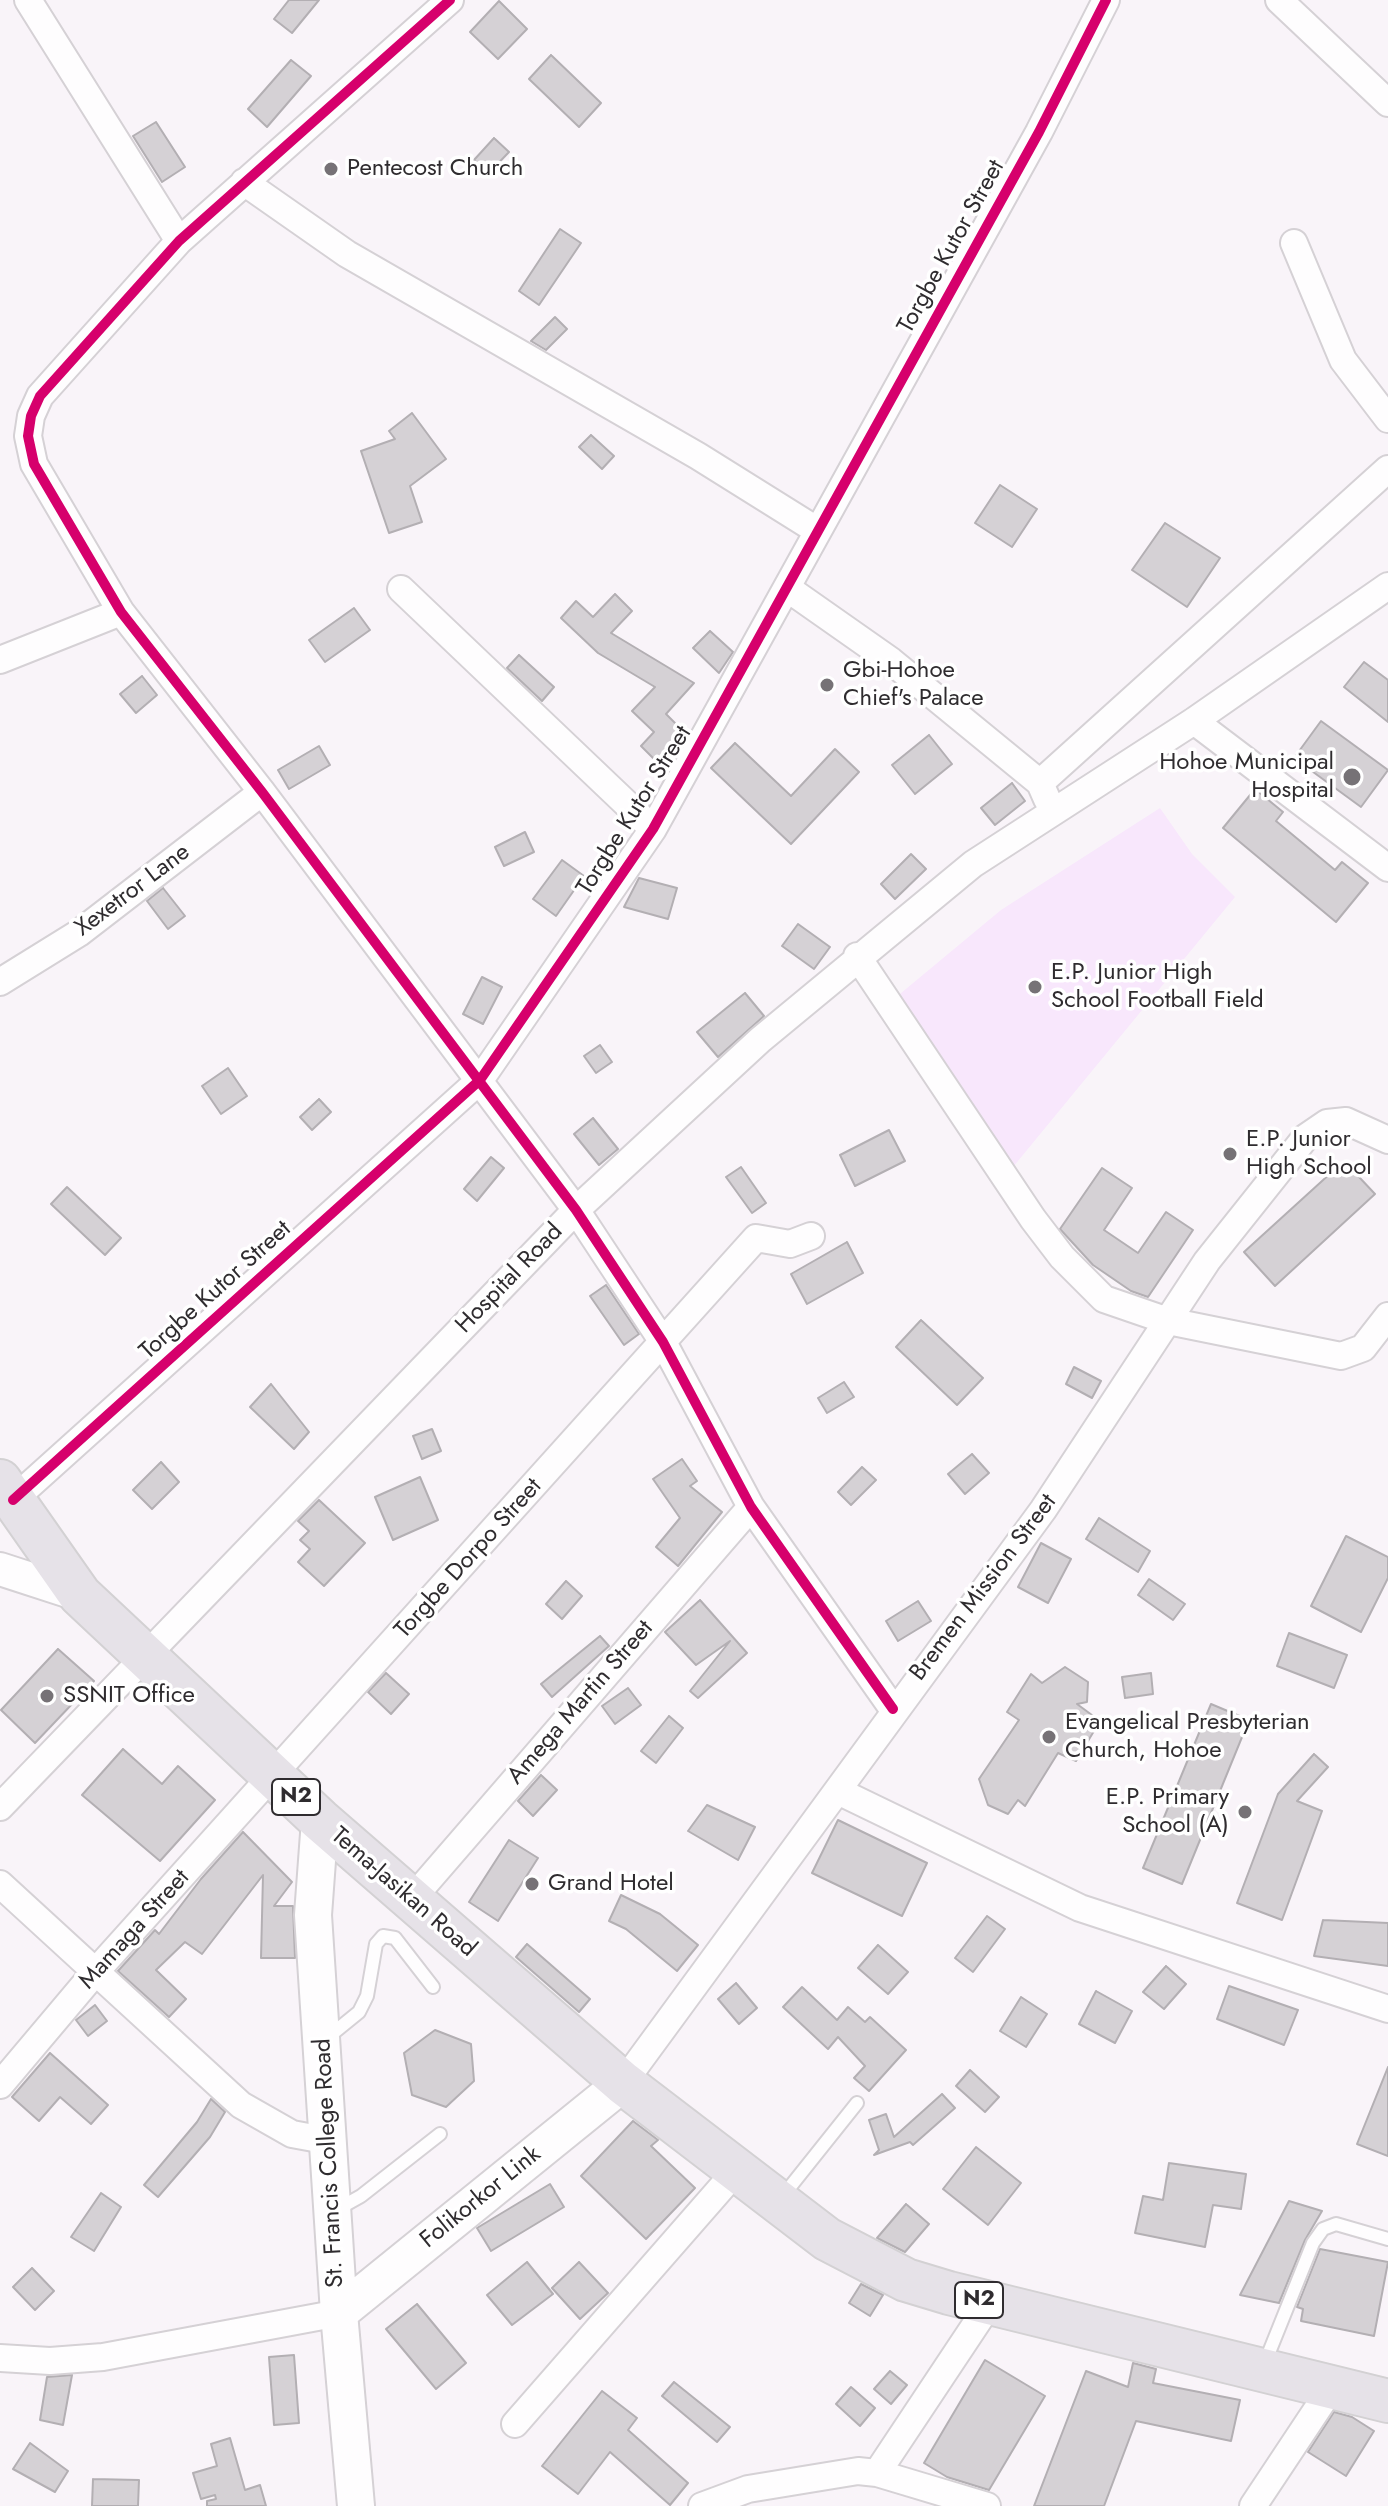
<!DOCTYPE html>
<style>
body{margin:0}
canvas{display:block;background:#f9f4f9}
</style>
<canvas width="1388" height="2506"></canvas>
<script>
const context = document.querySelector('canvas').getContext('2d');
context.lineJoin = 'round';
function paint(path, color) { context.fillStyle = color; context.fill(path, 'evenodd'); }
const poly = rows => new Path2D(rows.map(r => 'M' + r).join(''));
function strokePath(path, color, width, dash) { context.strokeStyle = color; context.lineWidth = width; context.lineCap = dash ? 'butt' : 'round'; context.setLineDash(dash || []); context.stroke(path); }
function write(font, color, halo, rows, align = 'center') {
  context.font = font + ' Jost,sans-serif'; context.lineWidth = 7; context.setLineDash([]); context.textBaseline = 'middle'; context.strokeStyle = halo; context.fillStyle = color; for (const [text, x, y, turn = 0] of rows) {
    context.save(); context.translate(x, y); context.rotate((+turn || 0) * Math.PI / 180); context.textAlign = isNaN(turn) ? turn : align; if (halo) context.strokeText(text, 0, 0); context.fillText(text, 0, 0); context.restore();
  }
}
const green = poly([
 [1160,808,1192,854,1235,897,1004,1178,877,1013,1001,910]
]);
const building = poly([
 [289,0,319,0,292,33,274,19,289,0],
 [499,1,527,29,498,59,470,32,499,1],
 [551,55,601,103,579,127,529,79,551,55],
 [291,60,311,76,267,127,248,109,291,60],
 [156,122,185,167,162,182,133,136,156,122],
 [494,138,509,152,488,174,474,160,494,138],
 [560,229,581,243,539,305,519,291,560,229],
 [555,317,567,329,546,350,531,341,555,317],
 [412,413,446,459,410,486,422,522,389,533,361,451,395,439,389,431,412,413],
 [591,435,614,456,602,469,579,447,591,435],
 [1000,485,1037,509,1012,547,975,523,1000,485],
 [1165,523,1220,558,1187,607,1132,570,1165,523],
 [615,594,632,611,611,633,694,683,666,714,687,735,664,769,641,746,654,732,632,711,655,687,598,653,561,618,576,601,593,617,615,594],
 [354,608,370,630,325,662,309,640,354,608],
 [710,631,733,652,719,673,693,648,710,631],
 [519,655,554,687,542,701,507,668,519,655],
 [1364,662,1388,680,1388,722,1344,687,1364,662],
 [142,676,157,695,136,713,120,694,142,676],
 [1321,721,1388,770,1361,807,1294,758,1321,721],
 [929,735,952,764,915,794,892,765,929,735],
 [735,743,791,796,835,749,859,772,791,844,711,768,735,743],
 [319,746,330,765,289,789,278,770,319,746],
 [1012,783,1025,801,995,825,981,808,1012,783],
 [1255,789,1283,812,1276,821,1335,870,1342,862,1368,883,1336,922,1223,828,1255,789],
 [525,832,534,852,504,866,495,847,525,832],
 [911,854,926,869,895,899,881,884,911,854],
 [562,860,584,876,556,916,533,899,562,860],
 [639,878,677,888,668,919,624,907,639,878],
 [163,888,185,916,168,929,147,901,163,888],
 [798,924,830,947,814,969,782,946,798,924],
 [482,977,502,987,483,1024,463,1014,482,977],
 [745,993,764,1016,718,1057,697,1032,745,993],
 [600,1045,612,1062,596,1073,584,1056,600,1045],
 [228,1068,247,1096,221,1114,202,1086,228,1068],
 [319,1099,331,1112,312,1130,300,1117,319,1099],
 [593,1118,618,1149,599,1165,574,1134,593,1118],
 [889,1130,905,1161,855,1186,840,1155,889,1130],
 [491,1157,504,1168,477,1201,464,1189,491,1157],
 [1344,1161,1375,1194,1275,1286,1244,1252,1344,1161],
 [741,1167,766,1203,752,1213,726,1177,741,1167],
 [1102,1168,1132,1188,1104,1230,1138,1253,1166,1212,1193,1230,1148,1297,1131,1291,1093,1265,1060,1229,1102,1168],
 [67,1187,121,1238,105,1255,51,1204,67,1187],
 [847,1242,863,1273,807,1304,791,1274,847,1242],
 [606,1285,639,1334,624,1345,590,1296,606,1285],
 [921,1320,983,1378,957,1405,896,1347,921,1320],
 [1074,1367,1101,1381,1092,1398,1066,1384,1074,1367],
 [844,1382,854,1397,827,1413,818,1398,844,1382],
 [271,1384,309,1432,294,1449,250,1407,271,1384],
 [432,1429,441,1451,422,1459,413,1436,432,1429],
 [972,1454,989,1473,965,1494,948,1474,972,1454],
 [682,1459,697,1481,690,1486,722,1512,678,1566,656,1547,680,1518,653,1479,682,1459],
 [161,1462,179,1482,152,1509,133,1490,161,1462],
 [862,1467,876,1480,851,1505,838,1492,862,1467],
 [420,1477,438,1520,393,1540,375,1497,420,1477],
 [319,1500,365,1543,324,1586,298,1562,310,1549,300,1540,309,1531,298,1521,319,1500],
 [1099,1518,1150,1551,1138,1572,1086,1539,1099,1518],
 [1346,1536,1388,1557,1388,1578,1361,1632,1311,1606,1346,1536],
 [1041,1543,1071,1559,1048,1603,1018,1587,1041,1543],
 [1149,1579,1185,1604,1173,1620,1138,1595,1149,1579],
 [566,1581,582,1596,562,1619,546,1604,566,1581],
 [700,1600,747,1653,698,1698,690,1691,730,1641,696,1665,665,1632,700,1600],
 [918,1601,931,1621,898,1641,886,1621,918,1601],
 [1289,1633,1347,1655,1334,1688,1277,1666,1289,1633],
 [600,1636,609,1646,552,1697,541,1684,600,1636],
 [58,1649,94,1681,35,1743,1,1710,58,1649],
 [1065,1667,1088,1682,1087,1702,1077,1704,1100,1721,1076,1761,1058,1753,1025,1806,1018,1800,1008,1814,988,1805,979,1779,1019,1720,1007,1712,1031,1674,1042,1683,1065,1667],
 [386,1673,409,1694,391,1714,368,1692,386,1673],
 [1151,1673,1153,1694,1125,1698,1122,1677,1151,1673],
 [628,1688,641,1705,615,1724,602,1706,628,1688],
 [1211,1704,1249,1720,1182,1884,1143,1868,1211,1704],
 [669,1716,683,1728,656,1763,641,1751,669,1716],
 [123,1749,162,1784,178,1766,215,1800,160,1861,82,1795,123,1749],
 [1314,1754,1328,1767,1297,1801,1322,1811,1282,1920,1237,1903,1278,1794,1314,1754],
 [541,1775,557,1790,533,1816,518,1801,541,1775],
 [707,1805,755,1827,738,1860,688,1831,707,1805],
 [838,1820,927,1863,902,1916,812,1873,838,1820],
 [243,1832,292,1882,274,1906,293,1906,295,1958,261,1958,263,1875,202,1954,185,1942,156,1970,186,1999,169,2017,118,1971,155,1930,159,1934,201,1879,243,1832],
 [509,1840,538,1858,498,1921,469,1902,509,1840],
 [621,1895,660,1914,698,1945,677,1971,626,1929,609,1921,621,1895],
 [987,1916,1005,1929,973,1972,955,1958,987,1916],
 [1323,1920,1388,1923,1388,1966,1314,1956,1323,1920],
 [527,1944,590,1999,579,2012,516,1957,527,1944],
 [878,1945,908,1972,888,1994,858,1968,878,1945],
 [1166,1966,1186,1984,1164,2009,1143,1992,1166,1966],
 [736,1983,757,2008,739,2024,718,1999,736,1983],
 [1229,1986,1298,2010,1284,2045,1217,2019,1229,1986],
 [802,1987,837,2020,848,2007,865,2022,870,2017,906,2050,869,2091,854,2078,865,2066,838,2037,828,2049,783,2007,802,1987],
 [1096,1991,1132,2011,1115,2043,1079,2024,1096,1991],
 [1021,1997,1047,2014,1026,2047,1000,2031,1021,1997],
 [95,2005,107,2021,88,2036,76,2020,95,2005],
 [435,2030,471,2044,474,2081,446,2107,412,2095,404,2053,435,2030],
 [50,2053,108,2105,91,2124,60,2097,39,2121,12,2097,50,2053],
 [1388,2067,1388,2156,1357,2144,1388,2067],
 [970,2070,999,2097,985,2112,956,2086,970,2070],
 [942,2094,955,2108,913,2145,910,2142,874,2155,879,2150,869,2120,886,2114,894,2137,942,2094],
 [211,2099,225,2112,210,2137,158,2197,144,2185,197,2122,211,2099],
 [633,2121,658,2140,651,2146,695,2188,646,2239,581,2176,633,2121],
 [976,2147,1021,2183,988,2225,943,2189,976,2147],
 [1169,2163,1246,2174,1241,2209,1213,2205,1205,2247,1135,2233,1143,2196,1163,2200,1169,2163],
 [550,2184,564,2207,491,2251,477,2228,550,2184],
 [101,2193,121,2207,94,2251,71,2237,101,2193],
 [1289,2201,1322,2211,1305,2240,1279,2303,1240,2295,1289,2201],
 [906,2204,929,2224,905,2252,877,2238,906,2204],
 [1320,2249,1388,2262,1374,2336,1301,2321,1303,2309,1297,2307,1320,2249],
 [527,2262,553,2294,512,2325,487,2295,527,2262],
 [579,2262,608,2293,580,2319,552,2288,579,2262],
 [32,2268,54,2291,35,2310,13,2287,32,2268],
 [861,2284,883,2295,870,2316,849,2303,861,2284],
 [417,2304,466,2363,436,2389,386,2329,417,2304],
 [294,2355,299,2423,274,2425,269,2357,294,2355],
 [985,2360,1045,2396,989,2490,947,2477,924,2463,985,2360],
 [1133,2363,1156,2369,1153,2383,1240,2400,1231,2441,1136,2421,1104,2506,1034,2506,1086,2371,1128,2387,1133,2363],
 [890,2371,907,2385,891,2404,874,2389,890,2371],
 [72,2375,63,2425,40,2420,47,2377,72,2375],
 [674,2382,730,2427,717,2442,662,2396,674,2382],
 [851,2387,875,2408,860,2426,836,2404,851,2387],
 [602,2391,637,2418,628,2430,688,2483,670,2505,610,2452,578,2494,542,2466,602,2391],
 [1334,2412,1352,2417,1374,2431,1346,2476,1308,2452,1334,2412],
 [230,2438,245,2490,260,2485,266,2506,207,2506,207,2501,216,2499,215,2495,201,2499,193,2473,217,2466,211,2444,230,2438],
 [30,2443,68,2471,55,2492,13,2469,30,2443],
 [93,2479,139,2480,138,2506,92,2506,93,2479]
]);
const service = poly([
 [327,2038,359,2012,367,1996,376,1944,383,1936,395,1938,433,1987],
 [782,2197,857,2103],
 [336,2210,361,2196,440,2134],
 [1264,2365,1313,2243,1323,2229,1336,2224,1388,2239]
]);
const minor = poly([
 [28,0,179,241],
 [450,0,179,241,40,396,31,416,28,436,34,464,121,612,262,792,576,1210,663,1342,751,1507,893,1709],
 [1279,0,1388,103],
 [244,182,347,254,698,456,818,531],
 [1294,243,1343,360,1388,419],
 [787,588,891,661,1040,783,1047,799],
 [401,589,653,829],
 [0,660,121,612],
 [1194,721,1388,868],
 [1040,783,1388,469],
 [857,956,1033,1219,1062,1257,1104,1299,1168,1321,1341,1356,1363,1348,1388,1316],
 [0,982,79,933,262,792],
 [13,1500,480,1080,653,829,1039,132,1106,0],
 [838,1791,1080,1908,1388,2009],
 [0,1807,576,1210,760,1040,973,864,1194,721,1388,586],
 [0,1884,241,2105,292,2134,330,2141],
 [411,1900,751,1507],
 [623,2083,1043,1510,1207,1261,1305,1138,1327,1123,1346,1121,1388,1140],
 [0,2085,97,1970,756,1238,790,1244,811,1236],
 [0,2358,50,2361,103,2357,339,2313],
 [515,2424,737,2170],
 [877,2473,990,2303],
 [702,2506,748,2489,858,2471,877,2473,987,2506],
 [1253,2506,1332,2387]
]);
const tertiary = poly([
 [0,1569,80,1595]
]);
const secondary = poly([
 [320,1820,313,1915,339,2313,356,2506],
 [339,2313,623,2083]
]);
const trunk = poly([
 [0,1481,80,1595,320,1820,623,2083,827,2239,906,2280,949,2293,1388,2401]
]);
const cycleway = poly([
 [450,0,179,241,40,396,31,416,28,436,34,464,121,612,262,792,576,1210,663,1342,751,1507,893,1709],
 [13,1500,480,1080,653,829,1039,132,1106,0]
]);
const markers = [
 [331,169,8,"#767276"],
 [827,685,8,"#767276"],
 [1352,777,10,"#767276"],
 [1035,987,8,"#767276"],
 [1230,1154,8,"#767276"],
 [47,1696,8,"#767276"],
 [1049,1737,8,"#767276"],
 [1245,1812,8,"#767276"],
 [532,1884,8,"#767276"]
];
const shields = [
 [296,1797,48],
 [979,2300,48]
];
const shieldNames = [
 ["N2",296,1797],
 ["N2",979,2300]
];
const poiNames = [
 ["Pentecost Church",347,169],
 ["Gbi-Hohoe",843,671],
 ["Chief's Palace",843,699],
 ["Hohoe Municipal",1334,763,"right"],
 ["Hospital",1334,791,"right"],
 ["E.P. Junior High",1051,973],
 ["School Football Field",1051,1001],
 ["E.P. Junior",1246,1140],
 ["High School",1246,1168],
 ["SSNIT Office",63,1696],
 ["Evangelical Presbyterian",1065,1723],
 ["Church, Hohoe",1065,1751],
 ["E.P. Primary",1229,1798,"right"],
 ["School (A)",1229,1826,"right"],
 ["Grand Hotel",548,1884]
];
const streetNames = [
 ["Torgbe Kutor Street",952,247,-61],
 ["Torgbe Kutor Street",635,811,-58],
 ["Xexetror Lane",133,891,-37],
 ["Hospital Road",510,1279,-46],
 ["Torgbe Kutor Street",216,1291,-42],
 ["Torgbe Dorpo Street",469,1559,-48],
 ["Bremen Mission Street",984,1588,-53],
 ["Amega Martin Street",581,1703,-49],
 ["Tema-Jasikan Road",403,1893,41],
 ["Mamaga Street",135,1930,-48],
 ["St. Francis College Road",330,2163,-93],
 ["Folikorkor Link",481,2198,-39]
];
paint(green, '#f8e7fc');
paint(building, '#d5d1d5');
strokePath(building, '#b3afb3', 2);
strokePath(service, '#d5d1d5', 16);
strokePath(minor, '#d5d1d5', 30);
strokePath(tertiary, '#d5d1d5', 36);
strokePath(secondary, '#d5d1d5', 40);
strokePath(trunk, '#d3d1d3', 46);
strokePath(service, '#fefdfe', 12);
strokePath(minor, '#fefdfe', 26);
strokePath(tertiary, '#fefdfe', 32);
strokePath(secondary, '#fefdfe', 36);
strokePath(trunk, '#e6e2e8', 42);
strokePath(cycleway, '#d6006c', 10);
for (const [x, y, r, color] of markers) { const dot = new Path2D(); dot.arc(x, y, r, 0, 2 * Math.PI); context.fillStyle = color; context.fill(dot); strokePath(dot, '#fff', 3); }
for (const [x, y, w] of shields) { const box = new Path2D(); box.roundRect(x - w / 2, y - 18, w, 36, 6); context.fillStyle = '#fff'; context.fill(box); strokePath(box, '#2f2c2f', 2); }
write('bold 22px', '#2f2c2f', null, shieldNames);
write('24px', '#2f2c2f', '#fff', poiNames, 'left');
write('24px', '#2f2c2f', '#fff', streetNames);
</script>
